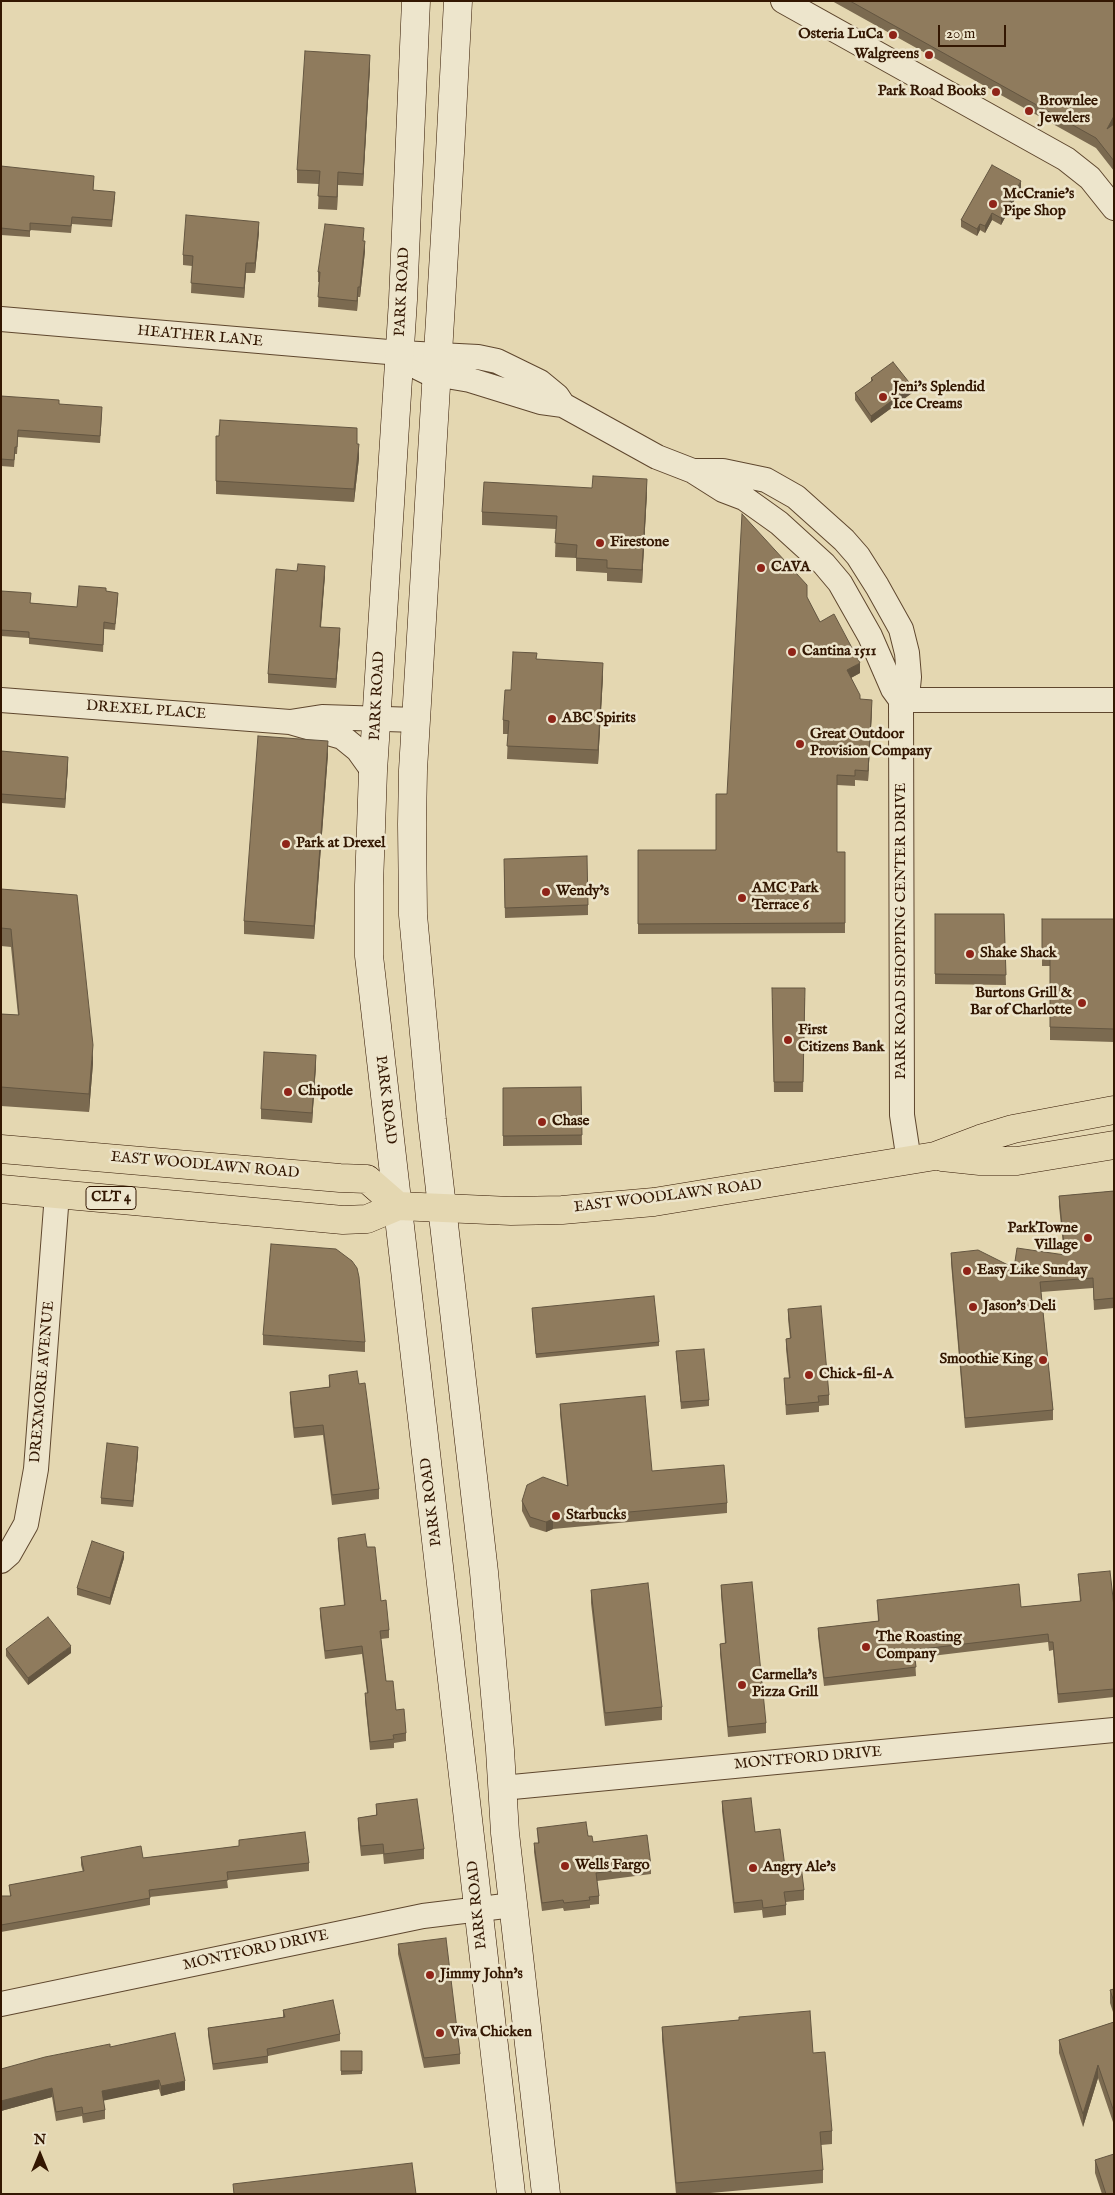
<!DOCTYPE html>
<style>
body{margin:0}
#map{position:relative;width:1115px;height:2195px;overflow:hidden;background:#e4d7b1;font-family:"IM FELL English",serif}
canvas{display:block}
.frame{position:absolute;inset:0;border:2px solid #331702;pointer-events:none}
.north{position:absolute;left:15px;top:2130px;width:50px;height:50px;-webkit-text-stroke:4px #ede5cc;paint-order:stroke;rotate:0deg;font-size:14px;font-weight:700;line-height:20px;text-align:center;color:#331702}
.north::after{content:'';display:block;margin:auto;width:18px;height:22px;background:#331702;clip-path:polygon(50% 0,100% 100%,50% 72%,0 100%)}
.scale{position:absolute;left:938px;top:25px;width:68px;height:22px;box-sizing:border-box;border:2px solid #331702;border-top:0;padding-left:6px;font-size:15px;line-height:18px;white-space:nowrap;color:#331702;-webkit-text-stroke:4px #ede5cc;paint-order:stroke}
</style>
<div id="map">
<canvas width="1115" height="2195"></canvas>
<div class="frame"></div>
<div class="north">N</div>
<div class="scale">20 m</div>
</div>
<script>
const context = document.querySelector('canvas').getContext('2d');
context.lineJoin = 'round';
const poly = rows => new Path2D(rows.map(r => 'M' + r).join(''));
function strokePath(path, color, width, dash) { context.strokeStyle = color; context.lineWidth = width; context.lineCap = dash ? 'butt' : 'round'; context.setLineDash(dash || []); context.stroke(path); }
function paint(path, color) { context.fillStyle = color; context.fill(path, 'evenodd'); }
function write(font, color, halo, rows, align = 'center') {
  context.font = font + ' "IM FELL English",serif'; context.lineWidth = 5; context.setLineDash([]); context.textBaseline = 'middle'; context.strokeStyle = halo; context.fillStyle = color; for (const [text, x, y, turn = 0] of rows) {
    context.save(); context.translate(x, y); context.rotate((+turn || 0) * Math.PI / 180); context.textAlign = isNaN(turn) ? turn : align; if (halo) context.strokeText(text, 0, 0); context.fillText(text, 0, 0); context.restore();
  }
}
const minor = poly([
 [783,1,1066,159,1090,178,1114,208],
 [1,319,400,353],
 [400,353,478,357,497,361,540,382,557,396,563,405,541,402,470,380,429,373,413,365,400,353],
 [563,405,657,457,693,471,723,490,744,498,779,523,824,564,840,583,870,636,893,689,901,700,908,687,909,677,907,653,901,629,877,586,858,556,844,540,796,497,766,480,723,471,693,471],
 [1,700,290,722],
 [373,771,358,750,342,737,290,722,322,717,417,720],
 [909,1161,902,1115,901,700,1114,700],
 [1,1561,9,1554,26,1524,36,1469,57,1194],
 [502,1788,1114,1730],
 [1,2004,423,1916,513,1905]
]);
const secondary = poly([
 [416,1,403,300,373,771,369,885,369,956,511,2194],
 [458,1,450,153,413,770,412,824,413,915,432,1120,484,1572,500,1750,505,1833,546,2194]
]);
const primary = poly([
 [1,1149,340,1178,367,1179,398,1206],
 [942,1157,980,1161,1017,1161,1114,1145],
 [1,1189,343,1220,367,1219,398,1206,511,1211,562,1210,654,1202,935,1156,980,1139,1013,1129,1114,1110]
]);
const wall = poly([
 [832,1,1114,1,1114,171,1096,148],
 [370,67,363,186,338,185,337,210,318,209,319,184,297,183,297,170],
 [1,166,94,182,93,190,115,198,112,227,72,224,71,233,30,230,30,237,1,235],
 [1021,188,1001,225,992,220,985,233,980,230,977,236,961,227,961,220],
 [259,232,255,273,246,273,244,298,191,293,192,266,183,265,183,255],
 [364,241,365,251,360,297,358,297,357,311,318,307,319,282,318,282,318,272],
 [871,378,912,393,871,423,855,400,855,393,871,382],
 [1,396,59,404,102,414,100,443,18,437,17,454,15,454,14,467,1,466],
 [216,436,357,444,359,458,354,502,216,494],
 [647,492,642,583,607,581,607,573,576,571,576,558,555,557,556,529,482,525,482,512],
 [325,575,321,627,340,637,336,688,268,683,268,674],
 [1,591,31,603,77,607,106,591,118,599,115,630,104,629,103,652,29,644,29,638,1,636],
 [807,598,820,622,860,673,851,678,860,699,872,710,868,781,855,780,855,786,837,785,837,852,845,852,845,933,638,934,638,850,716,850,727,794],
 [537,659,603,676,598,764,507,759,508,734,503,734,503,720,511,690],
 [1,751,68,766,65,808,1,803],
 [328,754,314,939,244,934,244,921],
 [504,869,588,905,588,915,505,918],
 [1,889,93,1063,89,1112,1,1106,1,1014,18,1015,11,947,1,946],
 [935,914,1004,914,1006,985,935,984],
 [1042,919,1114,919,1114,1042,1050,1040,1050,966,1042,966],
 [772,998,805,998,803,1092,774,1092],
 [316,1065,312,1123,261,1119,261,1109],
 [581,1087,582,1145,503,1146,503,1088],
 [1114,1191,1114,1308,1094,1310,1093,1288,1041,1292,1053,1410,1053,1420,965,1428,951,1263,951,1253,1014,1268,1064,1255,1059,1206,1059,1196],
 [788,1309,829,1395,829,1405,819,1406,819,1412,786,1415,784,1378,789,1378,786,1349,786,1339,790,1338,788,1319],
 [532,1311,659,1342,659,1346,536,1358],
 [263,1335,365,1342,365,1352,263,1345],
 [676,1351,709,1400,709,1406,681,1409],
 [329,1375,359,1384,379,1489,379,1499,332,1505,323,1435,294,1438,290,1402,290,1392,329,1387],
 [560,1404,652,1471,727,1503,727,1513,553,1529,546,1532,530,1527,522,1511,522,1501,567,1485,560,1414],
 [138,1453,133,1507,101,1504,101,1498],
 [338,1538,367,1547,389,1630,389,1638,381,1639,386,1681,396,1710,406,1733,406,1741,394,1743,394,1748,370,1750,365,1701,365,1693,367,1693,362,1654,325,1659,320,1616,320,1608,344,1605,338,1546],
 [124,1558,110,1605,77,1595,77,1588],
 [1078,1574,1114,1607,1114,1697,1058,1703,1053,1650,1049,1651,1048,1642,915,1658,916,1676,824,1686,818,1636,818,1628,878,1621,877,1600,1021,1607,1080,1601],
 [721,1585,766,1723,766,1733,728,1737,720,1654,720,1644,725,1643,721,1595],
 [591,1590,662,1707,662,1720,605,1726,591,1603],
 [6,1649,71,1653,28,1685,6,1656],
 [722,1801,755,1832,804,1890,804,1900,786,1902,786,1915,763,1918,762,1910,734,1913,722,1811],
 [376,1804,424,1849,424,1859,384,1864,383,1854,361,1856,358,1828,358,1818,376,1815],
 [537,1828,588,1836,593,1842,651,1866,651,1874,597,1881,599,1896,599,1904,590,1905,590,1908,564,1911,563,1908,542,1911,534,1852,534,1843,538,1843],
 [239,1840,309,1863,309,1871,227,1880,228,1888,150,1897,150,1905,1,1932,1,1896,10,1896,9,1885,83,1872,81,1865,81,1857,143,1858,239,1846],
 [398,1944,460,2054,460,2064,424,2068,398,1954],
 [1114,1989,1114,2015,1110,2003,1110,1990],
 [283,2010,340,2034,340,2041,268,2056,268,2063,213,2070,208,2035,208,2028,283,2017],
 [739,2020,813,2053,832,2131,832,2144,821,2145,823,2170,823,2183,699,2194,676,2194,662,2040,662,2027],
 [1114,2022,1114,2125,1098,2078,1083,2127,1059,2053,1059,2040],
 [110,2047,185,2090,161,2096,159,2089,103,2100,105,2110,105,2119,83,2123,82,2116,56,2121,52,2097,1,2111,1,2069],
 [341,2051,362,2051,362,2074,341,2075],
 [1095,2160,1114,2194,1102,2194,1095,2173]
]);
const shadedWall = poly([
 [370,55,370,67,363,186,363,174],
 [1114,116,1114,126,1107,129],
 [338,172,338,185,337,210,337,197],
 [1021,181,1021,188,1001,225,1001,218],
 [992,213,992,220,985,233,985,226],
 [259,222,259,232,255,273,255,263],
 [980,224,980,230,977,236,977,229],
 [365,241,365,251,360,297,360,287],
 [246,263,246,273,244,298,244,288],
 [358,287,358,297,357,311,357,301],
 [912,386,912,393,871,423,871,416],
 [359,444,359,458,354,502,354,489],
 [647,479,647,492,642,583,642,570],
 [325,566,325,575,320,635,320,627],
 [340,628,340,637,336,688,336,679],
 [603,663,603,676,598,764,598,750],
 [860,663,860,673,847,680,847,670],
 [872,700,872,710,868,781,868,771],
 [328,741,328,754,314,939,314,926],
 [68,757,68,766,65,808,65,799],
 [93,1045,93,1063,89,1112,89,1094],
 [316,1055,316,1065,312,1123,312,1113],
 [138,1447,138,1453,133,1507,133,1501],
 [553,1519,553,1529,546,1532,546,1522],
 [124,1552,124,1558,110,1605,110,1598],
 [71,1646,71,1653,28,1685,28,1678],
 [1098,2065,1098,2078,1083,2127,1083,2114],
 [159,2080,159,2089,102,2101,102,2091],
 [185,2081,185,2090,161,2096,161,2086],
 [52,2088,52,2097,1,2111,1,2101]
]);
const building = poly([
 [850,1,1114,1,1114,116,1107,129,1114,124,1114,161,1096,138,850,1],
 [305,51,370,55,363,174,338,172,337,197,318,196,320,171,297,170,305,51],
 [992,165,1021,181,1001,218,992,213,985,226,980,224,977,229,961,220,992,165],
 [1,166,94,176,93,190,115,192,112,220,72,217,71,226,30,223,30,231,1,228,1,166],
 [186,215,259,222,255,263,246,263,244,288,191,283,193,256,183,255,186,215],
 [325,224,364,228,363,241,365,241,360,287,358,287,357,301,318,297,320,272,318,272,325,224],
 [893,362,912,386,871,416,855,393,873,380,871,378,893,362],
 [1,396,59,400,59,404,102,407,100,436,18,430,17,447,15,447,14,460,1,459,1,396],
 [220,420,357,428,357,444,359,444,354,489,216,481,216,436,219,436,220,420],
 [593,476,647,479,642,570,607,568,607,560,576,558,577,545,555,543,557,516,482,512,484,482,592,488,593,476],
 [742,514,807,585,807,597,820,622,834,614,860,663,847,670,860,695,860,699,872,700,868,771,855,770,855,776,837,775,837,852,845,852,845,923,638,924,638,850,716,850,716,794,727,794,742,514],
 [298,564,325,566,320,627,340,628,336,679,268,674,276,569,297,571,298,564],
 [79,586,106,588,106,591,118,593,115,624,104,622,103,645,29,638,29,632,1,630,1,591,31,593,30,603,77,607,79,586],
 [513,652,537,653,536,659,603,663,598,750,507,746,509,721,503,720,505,690,511,690,513,652],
 [258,736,328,741,314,926,244,921,258,736],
 [1,751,68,757,65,799,1,794,1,751],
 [587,856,588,905,505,908,504,859,587,856],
 [1,889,77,895,93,1045,89,1094,1,1087,1,1014,19,1015,11,929,1,928,1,889],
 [935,914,1004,914,1006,975,935,974,935,914],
 [1042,919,1114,919,1114,1029,1050,1027,1050,953,1042,953,1042,919],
 [772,988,805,988,803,1082,774,1082,772,988],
 [264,1052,316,1055,312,1113,261,1109,264,1052],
 [581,1087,582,1135,503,1136,503,1088,581,1087],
 [1114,1191,1114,1298,1094,1300,1093,1278,1040,1282,1053,1410,965,1418,951,1253,978,1250,1014,1268,1017,1248,1065,1255,1059,1196,1114,1191],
 [271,1244,336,1249,352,1261,357,1268,359,1277,365,1342,263,1335,271,1244],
 [654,1296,659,1342,536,1354,532,1308,654,1296],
 [821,1306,829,1395,818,1396,819,1402,786,1405,784,1378,790,1378,786,1339,791,1338,788,1309,821,1306],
 [704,1349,709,1400,681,1402,676,1351,704,1349],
 [357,1371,359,1384,365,1383,379,1489,332,1495,323,1425,294,1428,290,1392,330,1387,329,1375,357,1371],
 [645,1396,652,1471,724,1465,727,1503,553,1519,546,1522,530,1517,522,1501,527,1485,543,1477,568,1486,560,1404,645,1396],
 [107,1443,138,1447,133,1501,101,1498,107,1443],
 [365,1534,367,1547,375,1547,381,1601,386,1600,389,1630,380,1631,386,1681,393,1681,396,1710,404,1709,406,1733,393,1735,394,1739,370,1742,365,1693,368,1693,362,1646,325,1651,320,1608,345,1605,338,1538,365,1534],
 [92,1541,124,1552,110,1598,77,1588,92,1541],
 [1110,1571,1114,1607,1114,1689,1058,1694,1053,1642,1049,1642,1048,1634,914,1650,916,1667,824,1678,818,1628,879,1621,877,1600,1019,1584,1021,1607,1081,1601,1078,1574,1110,1571],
 [752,1582,766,1723,728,1727,720,1644,726,1643,721,1585,752,1582],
 [648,1583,662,1707,605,1713,591,1590,648,1583],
 [48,1617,71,1646,28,1678,6,1649,48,1617],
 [751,1798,755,1832,780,1829,785,1867,801,1865,804,1890,784,1892,786,1905,763,1908,762,1900,734,1903,722,1801,751,1798],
 [417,1799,424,1849,384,1854,383,1844,361,1846,358,1818,377,1815,376,1804,417,1799],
 [586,1822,588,1836,592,1836,593,1842,647,1835,651,1866,596,1873,599,1896,589,1897,590,1900,564,1903,563,1900,542,1903,534,1843,539,1843,537,1828,586,1822],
 [305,1832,309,1863,227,1872,228,1880,149,1890,150,1898,1,1925,1,1896,11,1896,9,1885,84,1871,81,1857,141,1846,143,1858,239,1846,239,1840,305,1832],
 [446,1938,460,2054,424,2058,398,1944,446,1938],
 [1114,1989,1114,2002,1110,1990,1114,1989],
 [333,2000,340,2034,267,2049,268,2056,213,2064,208,2028,285,2017,283,2010,333,2000],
 [810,2011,813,2053,825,2052,832,2131,820,2132,823,2170,676,2183,662,2027,739,2020,739,2017,810,2011],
 [1114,2022,1114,2112,1098,2065,1083,2114,1059,2040,1114,2022],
 [175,2033,185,2081,161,2086,159,2080,102,2091,105,2110,83,2114,82,2107,56,2112,52,2088,1,2101,1,2069,45,2057,110,2044,110,2047,175,2033],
 [341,2051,362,2051,362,2071,341,2071,341,2051],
 [1114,2154,1114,2194,1106,2194,1095,2160,1114,2154],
 [412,2163,416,2194,234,2194,233,2184,412,2163]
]);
const markers = [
 [893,35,5,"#8f2418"],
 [929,55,5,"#8f2418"],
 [996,92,5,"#8f2418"],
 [1029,111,5,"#8f2418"],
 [993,204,5,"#8f2418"],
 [883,397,5,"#8f2418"],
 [600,543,5,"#8f2418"],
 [761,568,5,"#8f2418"],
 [792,652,5,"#8f2418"],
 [552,719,5,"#8f2418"],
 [800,744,5,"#8f2418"],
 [286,844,5,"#8f2418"],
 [546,892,5,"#8f2418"],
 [742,898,5,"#8f2418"],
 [970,954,5,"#8f2418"],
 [1082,1003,5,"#8f2418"],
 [788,1040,5,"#8f2418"],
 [288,1092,5,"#8f2418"],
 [542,1122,5,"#8f2418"],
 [1088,1238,5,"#8f2418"],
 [967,1271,5,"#8f2418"],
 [973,1307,5,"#8f2418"],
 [1043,1360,5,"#8f2418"],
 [809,1375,5,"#8f2418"],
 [556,1516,5,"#8f2418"],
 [866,1647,5,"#8f2418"],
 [742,1685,5,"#8f2418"],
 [565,1866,5,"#8f2418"],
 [753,1868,5,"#8f2418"],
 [430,1975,5,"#8f2418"],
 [440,2033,5,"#8f2418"]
];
const shields = [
 [111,1198,50]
];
const shieldNames = [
 ["CLT 4",111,1198]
];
const poiNames = [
 ["Osteria LuCa",883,35,"right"],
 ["Walgreens",919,55,"right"],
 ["Park Road Books",986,92,"right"],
 ["Brownlee",1039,102],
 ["Jewelers",1039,119],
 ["McCranie's",1003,195],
 ["Pipe Shop",1003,212],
 ["Jeni's Splendid",893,388],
 ["Ice Creams",893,405],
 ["Firestone",610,543],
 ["CAVA",771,568],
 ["Cantina 1511",802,652],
 ["ABC Spirits",562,719],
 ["Great Outdoor",810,735],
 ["Provision Company",810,752],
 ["Park at Drexel",296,844],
 ["AMC Park",752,889],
 ["Terrace 6",752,906],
 ["Wendy's",556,892],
 ["Shake Shack",980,954],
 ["Burtons Grill &",1072,994,"right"],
 ["Bar of Charlotte",1072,1011,"right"],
 ["First",798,1031],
 ["Citizens Bank",798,1048],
 ["Chipotle",298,1092],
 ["Chase",552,1122],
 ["ParkTowne",1078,1229,"right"],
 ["Village",1078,1246,"right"],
 ["Easy Like Sunday",977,1271],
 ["Jason's Deli",983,1307],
 ["Smoothie King",1033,1360,"right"],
 ["Chick-fil-A",819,1375],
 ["Starbucks",566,1516],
 ["The Roasting",876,1638],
 ["Company",876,1655],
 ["Carmella's",752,1676],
 ["Pizza Grill",752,1693],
 ["Wells Fargo",575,1866],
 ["Angry Ale's",763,1868],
 ["Jimmy John's",440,1975],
 ["Viva Chicken",450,2033]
];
const streetNames = [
 ["PARK ROAD",403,292,-87],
 ["HEATHER LANE",200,337,5],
 ["PARK ROAD",378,696,-87],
 ["DREXEL PLACE",146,711,4],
 ["PARK ROAD SHOPPING CENTER DRIVE",902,931,-90],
 ["PARK ROAD",385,1100,83],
 ["EAST WOODLAWN ROAD",205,1166,5],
 ["EAST WOODLAWN ROAD",668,1197,-7],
 ["DREXMORE AVENUE",43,1382,-85],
 ["PARK ROAD",432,1502,-97],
 ["MONTFORD DRIVE",808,1759,-5],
 ["PARK ROAD",478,1905,-96],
 ["MONTFORD DRIVE",256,1951,-12]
];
strokePath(minor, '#5f472e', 26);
strokePath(secondary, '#331702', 29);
strokePath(primary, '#331702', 29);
strokePath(minor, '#ede5cc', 24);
strokePath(secondary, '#ede5cc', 28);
strokePath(primary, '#e4d7b1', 28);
paint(wall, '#7b6a50');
paint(shadedWall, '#645641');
paint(building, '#8f7b5d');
strokePath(building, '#645641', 1);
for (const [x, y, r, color] of markers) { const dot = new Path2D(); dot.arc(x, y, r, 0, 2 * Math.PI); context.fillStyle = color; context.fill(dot); strokePath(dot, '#ede5cc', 2); }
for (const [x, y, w] of shields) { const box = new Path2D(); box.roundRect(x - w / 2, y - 11.5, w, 23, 4); context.fillStyle = '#ede5cc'; context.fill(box); strokePath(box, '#331702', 1); }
write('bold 14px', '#331702', null, shieldNames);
write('bold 15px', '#331702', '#ede5cc', poiNames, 'left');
write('15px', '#331702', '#ede5cc', streetNames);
</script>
